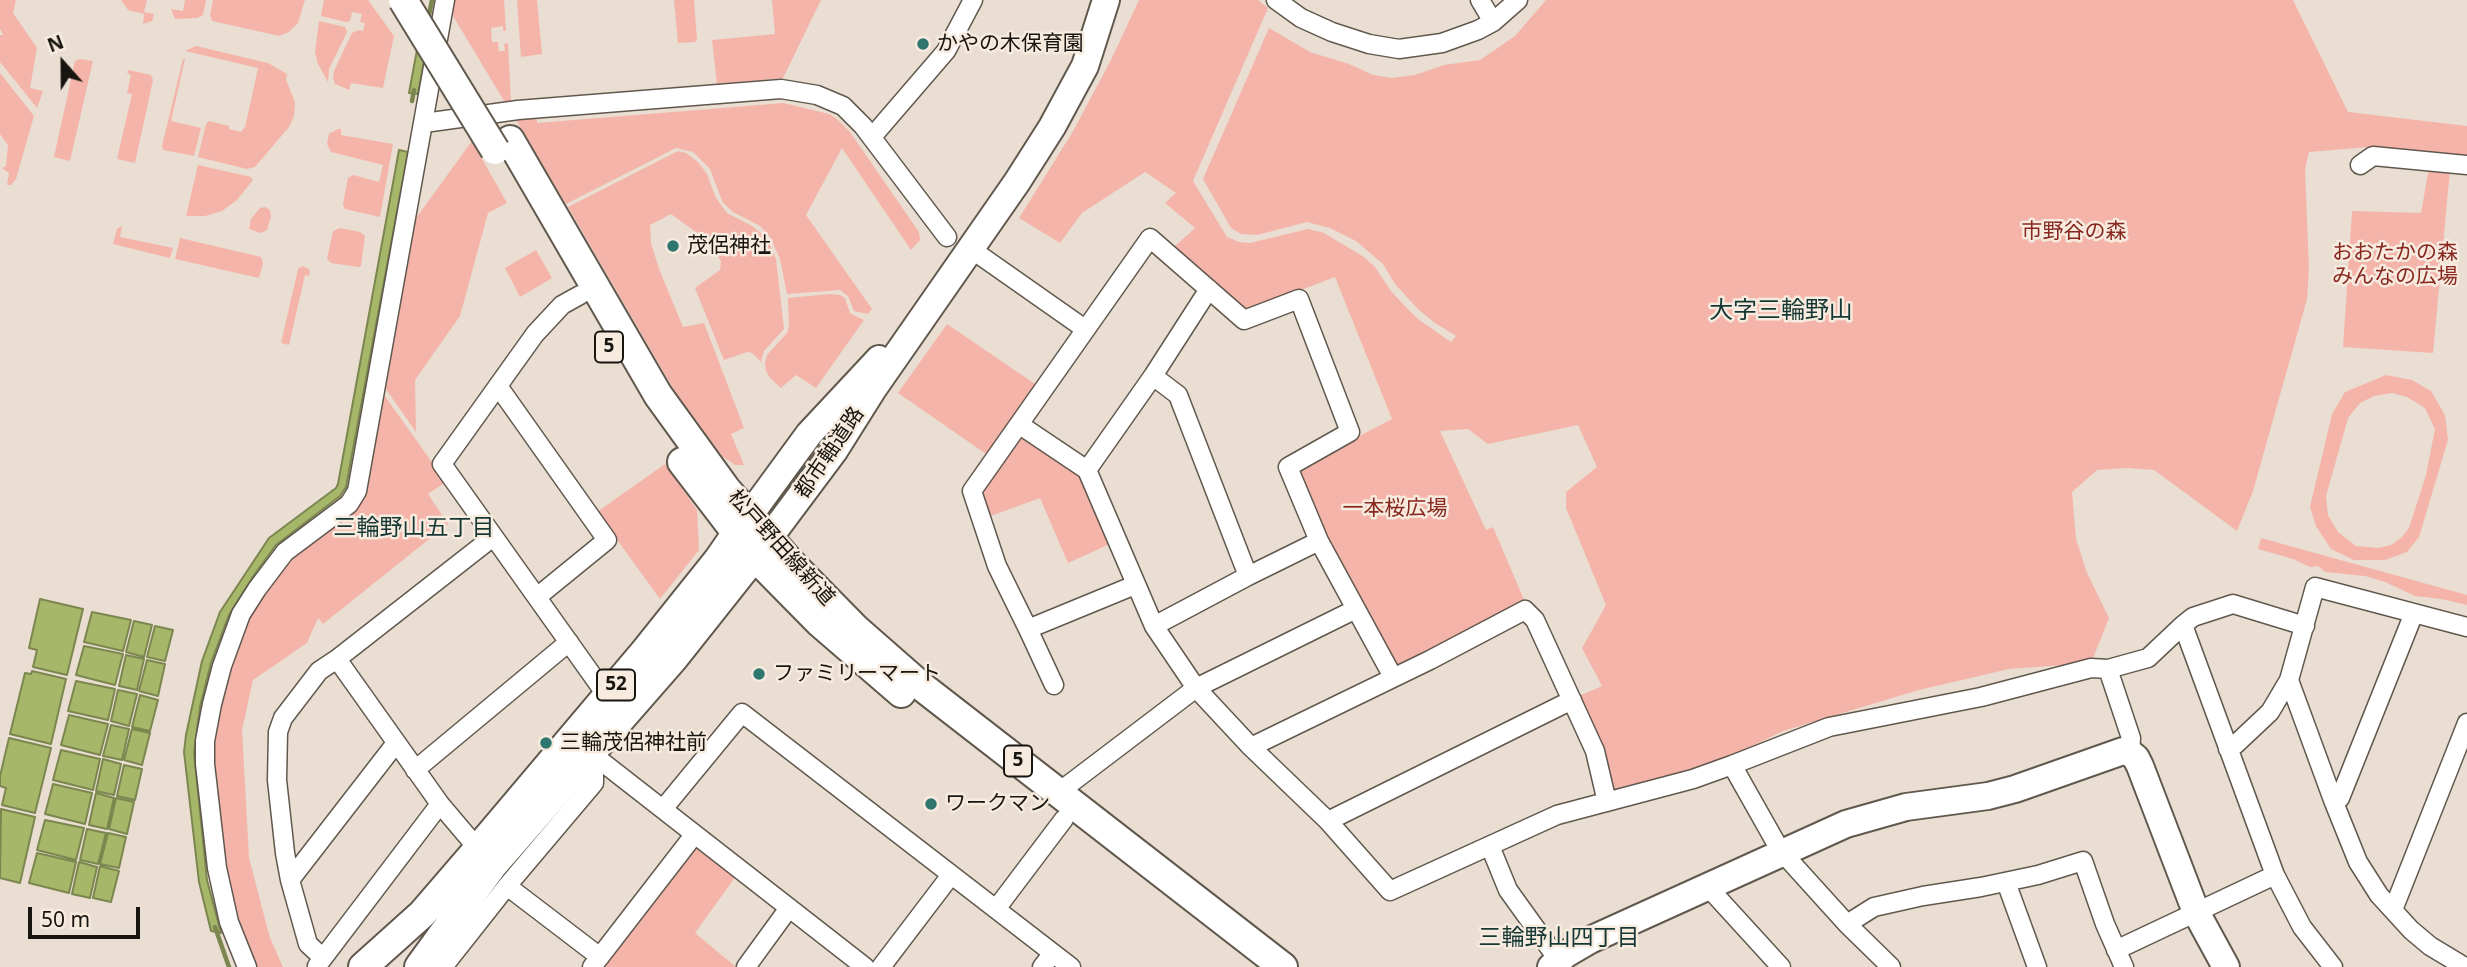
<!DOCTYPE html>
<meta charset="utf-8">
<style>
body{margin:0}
#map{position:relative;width:2467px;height:967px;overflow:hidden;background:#e9ded1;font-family:"Noto Sans",sans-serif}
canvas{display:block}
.north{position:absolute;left:28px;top:28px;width:70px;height:70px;-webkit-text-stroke:5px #f6ebde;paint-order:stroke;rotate:339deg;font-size:19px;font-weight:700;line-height:28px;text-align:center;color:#181510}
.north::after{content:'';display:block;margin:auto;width:24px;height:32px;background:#181510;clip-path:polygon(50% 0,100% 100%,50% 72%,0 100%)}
.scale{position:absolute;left:28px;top:907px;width:112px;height:32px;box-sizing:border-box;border:4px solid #181510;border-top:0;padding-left:9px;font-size:21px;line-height:24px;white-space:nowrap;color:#181510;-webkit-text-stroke:5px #f6ebde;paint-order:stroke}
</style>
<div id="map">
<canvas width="2467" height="967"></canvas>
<div class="north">N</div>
<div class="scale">50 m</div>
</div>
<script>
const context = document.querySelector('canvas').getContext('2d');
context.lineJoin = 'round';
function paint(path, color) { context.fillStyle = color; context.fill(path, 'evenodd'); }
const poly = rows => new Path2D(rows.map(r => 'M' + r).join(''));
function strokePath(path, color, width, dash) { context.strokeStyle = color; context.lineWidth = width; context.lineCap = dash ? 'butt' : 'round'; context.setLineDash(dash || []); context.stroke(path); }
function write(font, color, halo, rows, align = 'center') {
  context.font = font + ' "Noto Sans","Noto Sans JP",sans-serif'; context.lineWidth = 5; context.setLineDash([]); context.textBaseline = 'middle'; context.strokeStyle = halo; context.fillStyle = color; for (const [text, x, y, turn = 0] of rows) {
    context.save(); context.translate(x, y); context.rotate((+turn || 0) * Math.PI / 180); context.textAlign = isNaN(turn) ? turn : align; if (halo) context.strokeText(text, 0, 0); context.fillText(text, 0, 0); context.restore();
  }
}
const green = poly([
 [0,0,16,0,13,13,37,48,30,88,43,91,37,108,0,62,0,35,3,35,0,29],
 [121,0,147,0,144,12,154,14,152,21,143,24,144,14,128,10],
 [185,0,206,0,203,15,197,18,175,19,171,9,183,11],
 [213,0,305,0,298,23,289,32,279,36,212,21,210,15],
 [324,0,368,0,394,36,383,88,351,83,349,90,335,84,333,78,334,71,352,33,358,30,363,31,365,23,360,22,362,14,352,12,350,21,346,22,321,16],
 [453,0,504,0,506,31,503,31,503,26,491,28,492,42,498,42,499,51,505,51,504,44,508,43,511,101,504,101,450,11],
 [517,0,537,0,542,54,521,57],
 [674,0,694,0,697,40,695,42,678,43],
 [772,0,821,0,783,78,717,84,712,40,775,34],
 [1139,0,1258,0,1268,8,1193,181,1227,237,1239,242,1250,243,1308,229,1324,233,1364,257,1375,267,1391,291,1403,304,1418,319,1451,342,1456,336,1435,323,1418,309,1395,284,1383,264,1356,241,1330,228,1307,222,1257,235,1241,234,1231,228,1203,179,1269,28,1310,52,1349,64,1373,75,1392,78,1415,75,1444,65,1480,60,1515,36,1546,0,2293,0,2348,112,2467,126,2467,158,2369,147,2309,152,2305,169,2309,269,2307,299,2253,491,2237,531,2154,470,2127,468,2097,470,2072,492,2076,539,2087,573,2109,618,2091,663,2009,669,1919,690,1783,731,1711,766,1617,792,1610,789,1579,696,1602,686,1582,648,1606,605,1566,508,1566,492,1597,467,1578,425,1488,444,1468,429,1440,431,1486,530,1493,527,1525,602,1401,666,1394,663,1327,540,1297,474,1300,467,1392,419,1335,277,1252,309,1241,309,1174,247,1195,228,1165,203,1176,193,1145,172,1082,213,1060,243,1019,218,1072,133,1111,60],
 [319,21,345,27,347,32,329,69,328,82,318,64,315,52],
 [196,46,268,63,287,74,286,80,295,102,294,116,289,127,255,167,247,169,198,157,206,124,209,121,229,126,229,129,241,132,245,127,258,68,185,51],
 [80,59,93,61,70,161,54,157,75,61],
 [183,59,185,59,171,121,201,128,194,156,163,150,162,146],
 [128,70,151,75,153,80,135,163,117,159,132,94,127,93,131,75,127,73],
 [0,73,34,116,16,179,11,185,7,185,9,173,2,168,6,166,8,145,0,134],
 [784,103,829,114,837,119,850,132,919,232,920,240,911,250,842,148,806,215,872,309,868,314,854,311,848,296,840,290,787,294,780,259,770,237,760,226,733,212,723,203,710,169,693,152,676,148,566,204,516,120,537,118,537,123],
 [338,129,341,129,341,135,393,144,380,217,345,209,343,204,348,178,353,175,379,182,383,165,331,152,327,144,329,134],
 [472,141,507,203,488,213,460,316,415,380,416,432,383,385,411,225],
 [678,151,686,153,698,162,707,174,716,198,727,213,752,226,767,238,776,259,784,329,764,351,761,362,752,353,747,352,724,360,695,288,720,270,721,261,707,240,671,214,650,225,651,243,659,269,683,327,704,323,744,428,731,434,744,465,735,465,722,456,674,390,568,207],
 [198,165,251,177,253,180,237,200,222,211,205,216,186,216],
 [2429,168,2450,170,2433,353,2343,347,2352,211,2421,213],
 [265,207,270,210,271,216,267,230,261,233,249,229,251,219,260,208],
 [122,226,120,237,173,248,170,258,113,244,117,229],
 [340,228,360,232,365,236,361,266,359,267,331,263,327,259,333,231],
 [180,238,261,257,263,263,259,278,175,259],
 [536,250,552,278,520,297,505,268],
 [303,266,310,270,309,276,305,275,289,345,281,343,298,269],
 [830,294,840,295,845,298,850,313,864,320,816,388,796,375,781,388,770,378,766,371,765,362,767,355,787,333,789,326,788,298],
 [947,324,1038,386,989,456,898,393],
 [2386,375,2412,380,2431,391,2445,415,2448,440,2419,537,2407,552,2385,560,2354,560,2331,549,2316,526,2310,507,2332,414,2345,392],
 [2392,393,2407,397,2425,408,2435,429,2426,475,2409,528,2401,538,2391,545,2378,548,2356,546,2338,532,2328,515,2326,496,2348,418,2360,403,2374,396],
 [382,392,446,482,428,494,448,524,323,624,318,618,307,643,253,680,242,730,249,858,270,938,283,967,255,967,244,941,227,878,212,764,226,673,240,634,261,594,289,557,357,505],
 [1026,436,1083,478,1110,544,1068,563,1040,498,988,517,979,493,1019,437],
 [665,464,697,510,699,550,660,599,597,512],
 [2261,538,2467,595,2467,605,2441,599,2415,596,2385,582,2365,576,2325,572,2318,566,2310,567,2293,559,2258,549],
 [699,846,736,876,695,933,736,967,602,967,692,848]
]);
const water = poly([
 [417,50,424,62,418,94,409,93,417,50],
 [399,150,408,152,346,487,340,496,276,545,254,575,229,615,211,663,200,707,194,753,207,880,221,933,211,931,199,882,184,752,186,735,202,661,220,612,269,538,336,488,338,484,399,150],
 [40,599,83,609,67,675,33,667,37,650,29,648,40,599],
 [92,612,131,620,123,651,84,642,92,612],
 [134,621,152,625,144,657,126,652,134,621],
 [155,626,173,630,165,661,147,657,155,626],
 [84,646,123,654,115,685,76,675,84,646],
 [126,655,144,659,137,690,119,686,126,655],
 [147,660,165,664,158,696,139,691,147,660],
 [32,671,66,679,51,744,10,734,25,673,31,674,32,671],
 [76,681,115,689,108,720,68,711,76,681],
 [118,690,137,694,129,726,111,721,118,690],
 [140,695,158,700,150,731,132,727,140,695],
 [69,715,108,724,100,755,61,745,69,715],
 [111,725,129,729,122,760,103,756,111,725],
 [132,729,150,733,142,765,124,760,132,729],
 [9,738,51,748,35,813,2,805,6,788,0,786,0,776,9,738],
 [61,750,100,759,93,790,53,780,61,750],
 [103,759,121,764,114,795,96,791,103,759],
 [124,765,142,769,135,800,117,796,124,765],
 [53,784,92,793,85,824,45,814,53,784],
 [96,793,114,798,107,829,89,825,96,793],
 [116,798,134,802,127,834,109,829,116,798],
 [1,809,35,817,20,883,0,878,1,809],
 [45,820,84,828,76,860,37,850,45,820],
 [87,829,106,833,98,864,80,860,87,829],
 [108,833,126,837,119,868,100,864,108,833],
 [37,853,76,862,69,893,29,883,37,853],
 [79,862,97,867,90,898,72,894,79,862],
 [100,866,119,871,111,902,93,898,100,866]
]);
const stream = poly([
 [428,20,432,0],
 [412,101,414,90],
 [215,927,229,967]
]);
const street = poly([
 [1276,0,1301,18,1332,32,1369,44,1399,49,1442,43,1478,30,1493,22,1518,0],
 [1480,0,1493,22],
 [424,123,518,110,781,89,817,95,843,106,863,126,947,237],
 [872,137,946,51,973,0],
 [2360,165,2373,156,2467,165],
 [971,249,1085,329],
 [580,295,562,305,535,334,442,464,607,696],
 [1153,376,1178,395,1248,576],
 [498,386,607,540,537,597],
 [1020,425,1087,470,1154,626,1196,688,1251,747,1328,821,1390,891,1557,815,1693,779,1732,765,1780,850,1847,924,1891,967],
 [1087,470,1153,376,1209,289],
 [1135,585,1028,629,997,566,972,491,1150,238,1244,320,1299,299,1350,432,1288,467,1319,541,1393,677],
 [2183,625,2193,617,2233,604,2305,626],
 [1154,626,1248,576,1319,541],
 [1028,629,1054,685],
 [2108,669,2148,658,2183,625,2275,875,2116,950],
 [2289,680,2333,800,2358,862,2379,895,2411,930,2430,946,2465,967],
 [1251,747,1430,660,1525,610,1535,620,1595,751,1607,802],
 [2228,749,2236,744,2270,712,2289,680,2315,587,2467,627],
 [592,754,865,967],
 [1732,765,1829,727,1981,697,2091,668,2108,669,2131,738,2130,753],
 [415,770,569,642],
 [1059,792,1196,688,1356,609],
 [2333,800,2340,798,2414,613],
 [663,809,742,713,1071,967],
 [1328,821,1572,700],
 [1490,846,1508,890,1559,961],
 [484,856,440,804,337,659,493,537],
 [2275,875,2302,927,2333,967],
 [290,880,396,743],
 [2006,882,2037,967],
 [507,886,600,957],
 [1707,886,1781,967],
 [996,909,1064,819],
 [2393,910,2467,723],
 [1847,924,1874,907,1923,896,1981,887,2038,875,2083,861,2105,924,2124,967],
 [323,958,308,944,290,880,285,853,277,780,278,732,283,718,319,671,337,659],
 [317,966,440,804],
 [247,967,229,922,217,868,205,764,205,741,212,704,222,666,241,614,257,589,285,552,349,504,357,491,445,0],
 [443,967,507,886,594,783,594,770],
 [592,967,694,835],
 [746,967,789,908],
 [881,967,951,875],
 [1042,967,1053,953]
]);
const secondary = poly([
 [749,516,809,434,879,359],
 [769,538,834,451,873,389,1017,182,1052,127,1085,66,1106,0],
 [1551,967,1566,954,1590,940,1846,824,1906,807,1988,796,2015,789,2123,751,2130,753,2136,758,2140,766,2196,912,2226,967]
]);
const primary = poly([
 [510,140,658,395,726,489,791,563,856,629,921,686,1283,967],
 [682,462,754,556,820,623,901,693],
 [363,967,422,914,478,849,646,650,718,560,745,521],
 [419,967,493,865,673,659,765,543]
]);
const primaryBridge = poly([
 [403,0,495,150]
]);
const markers = [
 [923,44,7,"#2f766f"],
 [673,246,7,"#2f766f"],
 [759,674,7,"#2f766f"],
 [546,743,7,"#2f766f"],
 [931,804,7,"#2f766f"]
];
const shields = [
 [609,347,28],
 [616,685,38],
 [1018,761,28]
];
const shieldNames = [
 ["5",609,347],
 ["52",616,685],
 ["5",1018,761]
];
const poiNames = [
 ["かやの木保育園",937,44],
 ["茂侶神社",687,246],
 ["ファミリーマート",773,674],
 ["三輪茂侶神社前",560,743],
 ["ワークマン",945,804]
];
const parkNames = [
 ["市野谷の森",2074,232],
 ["おおたかの森",2395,253],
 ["みんなの広場",2395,277],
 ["一本桜広場",1395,509]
];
const streetNames = [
 ["都市軸道路",830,453,-56],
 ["松戸野田線新道",781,548,48]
];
const neighbourhoodNames = [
 ["三輪野山五丁目",414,528],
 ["三輪野山四丁目",1559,938]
];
const quarterNames = [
 ["大字三輪野山",1781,311]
];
paint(green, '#f5b4aa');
paint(water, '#a7b76a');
strokePath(water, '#7c864f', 2);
strokePath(stream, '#7c864f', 4.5);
strokePath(street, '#61584d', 21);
strokePath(secondary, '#61584d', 30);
strokePath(primary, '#61584d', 32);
strokePath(street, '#fff', 18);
strokePath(secondary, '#fff', 26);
strokePath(primary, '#fff', 28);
strokePath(primaryBridge, '#61584d', 32, []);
strokePath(primaryBridge, '#fff', 28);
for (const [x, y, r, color] of markers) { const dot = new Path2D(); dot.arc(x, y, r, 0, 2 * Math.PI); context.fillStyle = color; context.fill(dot); strokePath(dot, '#f6ebde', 2.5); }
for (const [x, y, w] of shields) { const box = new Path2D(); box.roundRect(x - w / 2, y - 15.5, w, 31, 5); context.fillStyle = '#f6ebde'; context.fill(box); strokePath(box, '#181510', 2); }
write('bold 19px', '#181510', null, shieldNames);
write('21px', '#181510', '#f6ebde', poiNames, 'left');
write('21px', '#88271f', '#f6ebde', parkNames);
write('21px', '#181510', '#f6ebde', streetNames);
write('23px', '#153733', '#f6ebde', neighbourhoodNames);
write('24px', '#153733', '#f6ebde', quarterNames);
</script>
